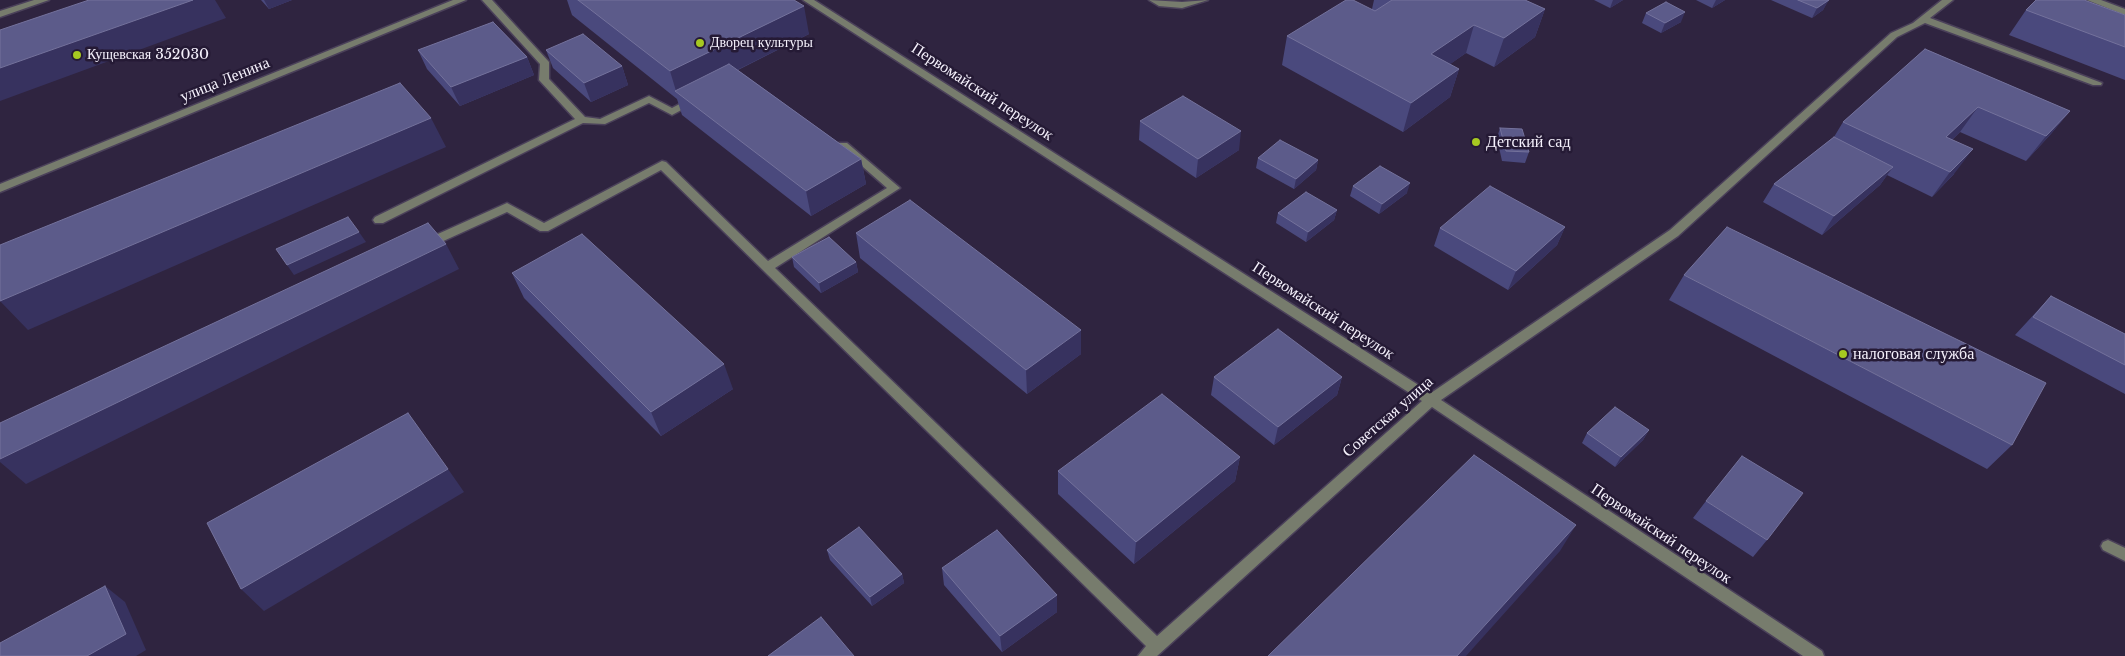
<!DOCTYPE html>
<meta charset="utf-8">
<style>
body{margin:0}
canvas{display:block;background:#2f2440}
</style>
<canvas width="2125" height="656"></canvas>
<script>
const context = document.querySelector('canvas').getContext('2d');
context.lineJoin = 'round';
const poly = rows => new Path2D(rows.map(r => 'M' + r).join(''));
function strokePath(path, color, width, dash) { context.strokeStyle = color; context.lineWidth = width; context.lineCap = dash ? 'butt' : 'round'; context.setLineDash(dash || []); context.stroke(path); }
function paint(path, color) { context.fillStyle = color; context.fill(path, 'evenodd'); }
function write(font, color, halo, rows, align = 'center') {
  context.font = font + ' "Libre Baskerville",serif'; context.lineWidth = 5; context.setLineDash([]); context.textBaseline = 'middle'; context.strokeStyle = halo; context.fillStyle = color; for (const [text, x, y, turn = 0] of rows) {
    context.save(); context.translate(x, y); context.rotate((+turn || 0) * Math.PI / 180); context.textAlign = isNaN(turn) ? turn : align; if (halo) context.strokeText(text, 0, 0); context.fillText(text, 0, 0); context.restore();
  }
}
const minor = poly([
 [34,0,49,0,0,17,0,11,34,0],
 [453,0,466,0,0,192,0,184,453,0],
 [482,0,492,0,549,62,549,79,585,117,600,119,649,96,672,108,691,98,699,98,700,100,672,115,649,103,605,124,583,123,383,223,375,223,373,220,375,217,575,119,539,80,540,64,482,0],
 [803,0,814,0,1431,393,1670,230,1891,33,1913,23,1942,0,1953,0,1930,18,2102,83,2101,85,2093,85,1925,23,1897,37,1678,236,1441,400,1822,651,1824,656,1803,656,1432,407,1157,656,1138,656,1146,646,661,170,548,231,540,231,507,212,428,248,420,248,418,245,420,242,507,203,544,223,662,161,666,162,768,261,887,188,838,145,839,143,847,143,900,188,775,268,1157,636,1422,401,803,0],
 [1149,0,1182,2,1208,0,1182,8,1159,6,1149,0],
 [2087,0,2101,0,2125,9,2125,15,2087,0],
 [2108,540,2125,548,2125,561,2103,550,2101,546,2103,542,2108,540]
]);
const wall = poly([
 [261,0,292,0,269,9],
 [567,0,794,0,809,34,738,70,861,159,866,184,811,216,682,115,677,99,572,15],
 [1374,0,1525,0,1545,9,1535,37,1494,67,1466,53,1450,64,1459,69,1450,97,1403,132,1282,65,1287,36,1372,9],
 [1594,0,1623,0,1610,8],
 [1696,0,1725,0,1712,8],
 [1771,0,1828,0,1823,10,1812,18],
 [2026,10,2125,15,2125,80,2009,35],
 [1646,13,1681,22,1661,33,1642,23],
 [1925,49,2070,111,2050,135,2026,161,1960,132,1952,140,1954,174,1932,197,1887,175,1880,185,1822,235,1763,202,1774,184,1834,137,1843,122],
 [418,50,527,57,534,75,460,106,427,69],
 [546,50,622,66,628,85,591,102,553,68],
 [1140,121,1239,150,1196,178,1139,140],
 [1500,128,1529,152,1525,163,1502,161,1497,138],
 [1258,158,1318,160,1316,170,1294,189,1256,168],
 [1353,186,1407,193,1379,214,1350,196],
 [1337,210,1334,220,1306,242,1276,223,1278,213],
 [1565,227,1557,245,1508,290,1434,246,1440,228],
 [856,233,1081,354,1027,394,860,258],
 [792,257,856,262,858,272,821,293,794,267],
 [512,273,733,389,661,436,524,298],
 [1684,275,2012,445,1987,469,1669,300],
 [2051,296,2125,334,2125,394,2015,335],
 [1214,377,1342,377,1337,395,1274,445,1211,395],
 [1649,430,1643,440,1615,467,1582,443,1587,433],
 [1240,457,1235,481,1134,564,1058,494,1058,471],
 [1706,501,1767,540,1753,557,1693,518],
 [827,550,902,574,904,583,872,606,830,560],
 [942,568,1057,595,1057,612,1002,652,944,585]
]);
const shadedWall = poly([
 [193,0,215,0,226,18,0,101,0,68],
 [264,0,292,0,269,9],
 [1613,0,1623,0,1610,8],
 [1716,0,1725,0,1712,8],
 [1829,0,1823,10,1812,18,1817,8],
 [804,6,809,34,683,97,676,91,670,71],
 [1545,9,1535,37,1494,67,1504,38],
 [1685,12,1681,22,1661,33,1665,23],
 [1474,25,1466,53,1423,83,1431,54],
 [527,57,534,75,460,106,451,87],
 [622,66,628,85,591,102,584,83],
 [1459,69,1450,97,1403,132,1411,103],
 [1978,107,1960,132,1928,162,1946,137],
 [2070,111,2050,135,2026,161,2046,136],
 [431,118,446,147,28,330,0,301],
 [1241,131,1239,150,1196,178,1198,159],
 [1973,149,1954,174,1932,197,1950,172],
 [861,159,866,184,811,216,806,191],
 [1318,160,1316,170,1294,189,1296,179],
 [1893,167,1880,185,1822,235,1834,216],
 [1410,183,1407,193,1379,214,1382,204],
 [1337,210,1334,220,1306,242,1308,232],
 [1565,227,1557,245,1508,290,1516,271],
 [359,232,366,242,294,275,287,265],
 [446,244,459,269,26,484,0,462,0,459],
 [856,262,858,272,821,293,819,283],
 [1081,330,1081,354,1027,394,1026,370],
 [724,364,733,389,661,436,651,412],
 [1342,377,1337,395,1274,445,1278,427],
 [1649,430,1643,440,1615,467,1621,457],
 [1240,457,1235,481,1134,564,1136,542],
 [448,469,464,492,264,611,241,589],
 [1576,525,1560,551,1466,656,1457,656],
 [902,574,904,583,872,606,870,597],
 [105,586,125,602,146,650,136,656,87,656],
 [1057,595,1057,612,1002,652,1000,636]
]);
const building = poly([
 [89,0,193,0,0,68,0,30,89,0],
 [578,0,794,0,804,6,670,71,578,0],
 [1346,0,1353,0,1375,11,1392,0,1525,0,1545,9,1504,38,1474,25,1431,54,1459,69,1411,103,1287,36,1346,0],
 [1798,0,1829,0,1817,8,1798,0],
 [2036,0,2084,0,2125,15,2125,47,2026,10,2036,0],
 [1666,2,1685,12,1665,23,1646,13,1666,2],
 [493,22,527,57,451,87,418,50,493,22],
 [583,34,622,66,584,83,546,50,583,34],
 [1925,49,2070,111,2046,136,1978,107,1946,137,1973,149,1950,172,1843,122,1925,49],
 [729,64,861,159,806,191,675,91,729,64],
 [400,83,431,118,0,301,0,245,400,83],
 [1183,96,1241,131,1198,159,1140,121,1183,96],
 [1500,128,1522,129,1529,152,1506,151,1500,128],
 [1834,137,1893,167,1834,216,1774,184,1834,137],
 [1280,140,1318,160,1296,179,1258,158,1280,140],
 [1380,166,1410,183,1382,204,1353,186,1380,166],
 [1490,186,1565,227,1516,271,1440,228,1490,186],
 [1306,192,1337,210,1308,232,1278,213,1306,192],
 [910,200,1081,330,1026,370,856,233,910,200],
 [348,217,359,232,287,265,276,249,348,217],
 [428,223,446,244,0,459,0,423,428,223],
 [1727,227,2046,383,2012,445,1684,275,1727,227],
 [582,234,724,364,651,412,512,273,582,234],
 [829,237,856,262,819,283,792,257,829,237],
 [2051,296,2125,334,2125,365,2033,317,2051,296],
 [1278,329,1342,377,1278,427,1214,377,1278,329],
 [1162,394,1240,457,1136,542,1058,471,1162,394],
 [1615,407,1649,430,1621,457,1587,433,1615,407],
 [408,413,448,469,241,589,207,523,408,413],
 [1474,455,1576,525,1457,656,1268,656,1474,455],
 [1742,456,1803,493,1767,540,1706,501,1742,456],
 [859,527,902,574,870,597,827,550,859,527],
 [997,530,1057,595,1000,636,942,568,997,530],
 [105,586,126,634,87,656,0,656,0,643,105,586],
 [821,617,854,656,768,656,821,617]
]);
const markers = [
 [700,43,5,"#a6c821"],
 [77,55,5,"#a6c821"],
 [1476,142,5,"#a6c821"],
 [1843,354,5,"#a6c821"]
];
const farPoinames = [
 ["Дворец культуры",710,43],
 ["Кущевская 352030",87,55]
];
const streetNames = [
 ["улица Ленина",225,80,-22],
 ["Первомайский переулок",982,92,33],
 ["Первомайский переулок",1323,311,33],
 ["Советская улица",1388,417,-41],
 ["Первомайский переулок",1661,534,34]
];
const poiNames = [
 ["Детский сад",1486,142],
 ["налоговая служба",1853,354]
];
strokePath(minor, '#4b415a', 3);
paint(minor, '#777c6d');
paint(wall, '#4a497d');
paint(shadedWall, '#37325f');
paint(building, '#5c5b8a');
strokePath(building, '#74729c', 1);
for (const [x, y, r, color] of markers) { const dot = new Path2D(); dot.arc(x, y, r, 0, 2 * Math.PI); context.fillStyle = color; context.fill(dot); strokePath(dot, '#251a35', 2); }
write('14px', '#f5f1fc', '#251a35', farPoinames, 'left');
write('16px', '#f5f1fc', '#251a35', streetNames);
write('16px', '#f5f1fc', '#251a35', poiNames, 'left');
</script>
